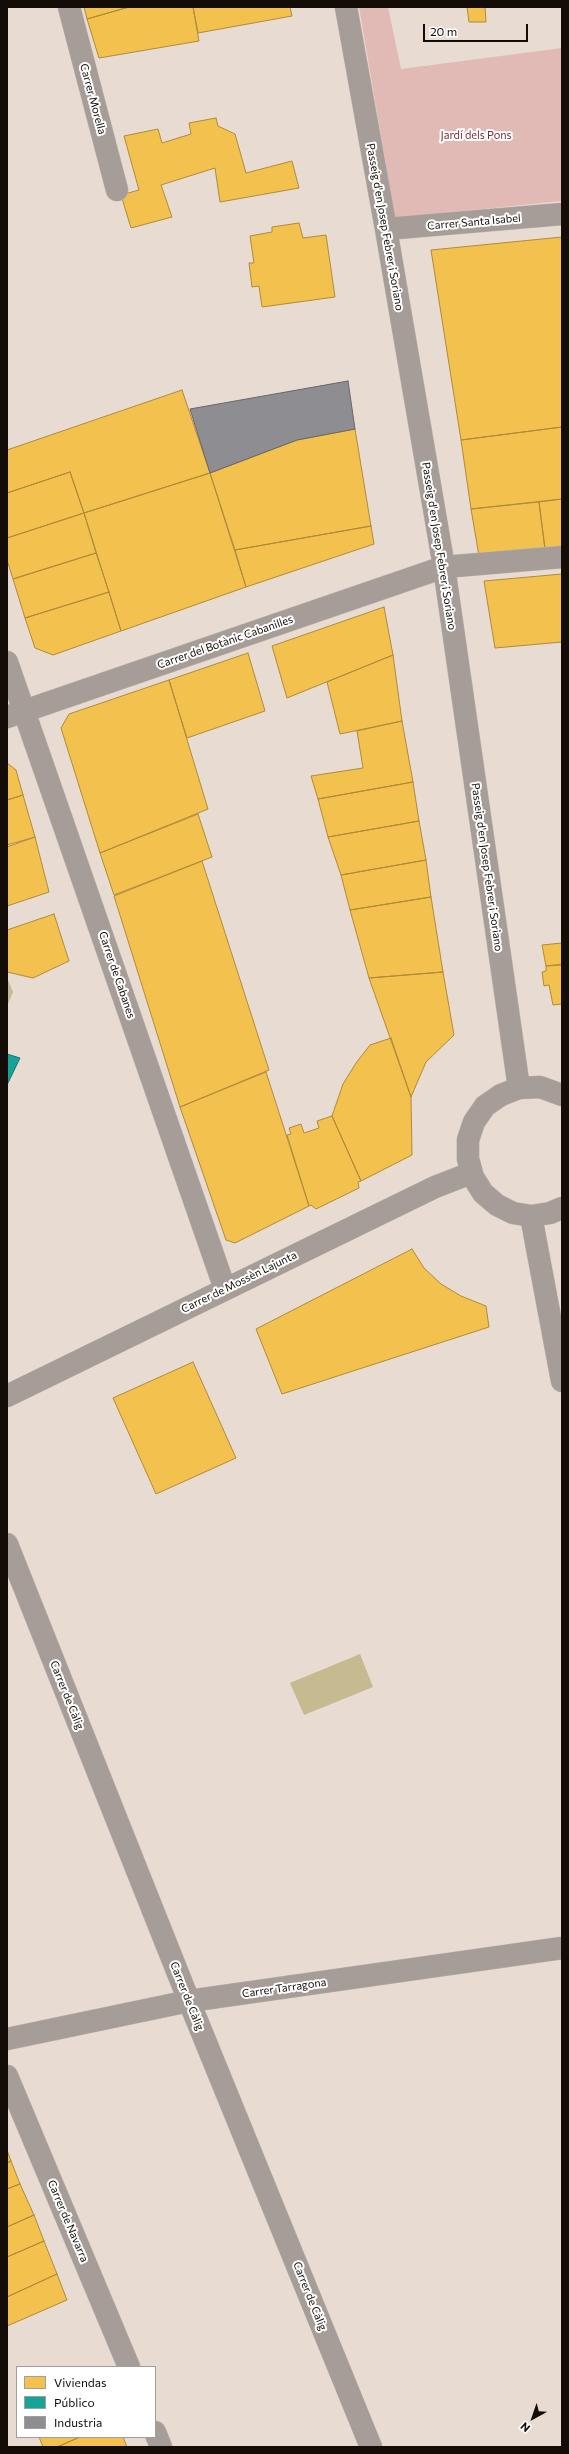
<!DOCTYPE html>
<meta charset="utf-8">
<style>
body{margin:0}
#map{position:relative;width:569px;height:2454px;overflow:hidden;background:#e8dbd2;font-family:Commissioner,sans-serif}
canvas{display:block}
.frame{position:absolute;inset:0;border:8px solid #130c07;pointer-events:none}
.legend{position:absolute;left:16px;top:2366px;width:140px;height:72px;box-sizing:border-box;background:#fff;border:1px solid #a19e9c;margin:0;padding:5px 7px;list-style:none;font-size:12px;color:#130c07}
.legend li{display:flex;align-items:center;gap:8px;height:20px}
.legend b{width:20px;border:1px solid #a19e9c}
.north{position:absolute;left:513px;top:2398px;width:40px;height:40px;-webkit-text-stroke:3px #fff;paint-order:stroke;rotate:220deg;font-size:11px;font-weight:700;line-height:16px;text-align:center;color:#130c07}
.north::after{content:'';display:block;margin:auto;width:14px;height:18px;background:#130c07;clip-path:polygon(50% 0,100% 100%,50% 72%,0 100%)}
.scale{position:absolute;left:423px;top:24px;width:105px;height:18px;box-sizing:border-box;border:2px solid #130c07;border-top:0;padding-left:5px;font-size:12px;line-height:14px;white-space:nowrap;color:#130c07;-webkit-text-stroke:3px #fff;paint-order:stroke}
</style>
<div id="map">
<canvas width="569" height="2454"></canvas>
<div class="frame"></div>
<ul class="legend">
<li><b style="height:11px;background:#f2c14e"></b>Viviendas</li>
<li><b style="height:11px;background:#17a398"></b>Público</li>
<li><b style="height:11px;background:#8d8d92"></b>Industria</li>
</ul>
<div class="north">N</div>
<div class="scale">20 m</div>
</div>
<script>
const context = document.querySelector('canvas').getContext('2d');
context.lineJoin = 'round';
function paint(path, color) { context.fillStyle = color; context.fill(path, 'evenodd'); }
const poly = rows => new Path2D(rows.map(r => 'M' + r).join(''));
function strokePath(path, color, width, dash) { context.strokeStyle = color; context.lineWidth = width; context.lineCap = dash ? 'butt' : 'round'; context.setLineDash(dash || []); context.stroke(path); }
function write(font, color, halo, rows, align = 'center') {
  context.font = font + ' Commissioner,sans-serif'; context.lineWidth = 4; context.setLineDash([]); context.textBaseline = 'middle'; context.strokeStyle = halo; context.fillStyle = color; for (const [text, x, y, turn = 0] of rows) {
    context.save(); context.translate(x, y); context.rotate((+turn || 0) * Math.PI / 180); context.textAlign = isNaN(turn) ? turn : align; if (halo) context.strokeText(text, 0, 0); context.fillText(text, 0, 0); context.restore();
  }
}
const green = poly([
 [359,7,388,7,401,69,562,48,561,201,395,218]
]);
const water = poly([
 [7,978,13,992,7,1006],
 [360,1654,373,1687,304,1715,290,1683]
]);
const homes = poly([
 [84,7,129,7,87,19,84,7],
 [129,7,193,7,199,41,99,58,87,19,129,7],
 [193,7,290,7,292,16,198,33,193,7],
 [467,7,485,7,486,22,469,22,467,7],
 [216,118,218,126,235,134,246,173,292,161,299,188,220,202,215,168,161,185,172,217,131,228,121,195,139,190,124,136,158,129,162,143,191,134,189,123,216,118],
 [299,223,303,238,326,235,335,297,262,307,259,286,252,287,249,263,254,263,250,236,272,232,272,227,299,223],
 [562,237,562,427,461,440,431,250,562,237],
 [182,390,210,473,84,513,70,472,7,493,7,450,182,390],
 [562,427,562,499,471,509,461,440,562,427],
 [355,429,371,526,235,550,210,473,297,440,355,429],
 [70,472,84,513,7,538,7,493,70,472],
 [210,473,246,587,121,631,84,513,210,473],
 [562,499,562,548,545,549,539,502,562,499],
 [539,502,545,549,479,556,471,509,539,502],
 [84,513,96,553,13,579,7,560,7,538,84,513],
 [371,526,374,544,246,587,235,550,371,526],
 [96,553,109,592,25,618,13,579,96,553],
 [562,574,562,642,495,648,484,581,562,574],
 [109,592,121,631,53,655,35,648,25,618,109,592],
 [384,607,393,655,287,698,272,646,384,607],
 [248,653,265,711,187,738,169,680,248,653],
 [393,655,402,721,340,734,327,682,393,655],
 [169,680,208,809,100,853,61,728,69,714,169,680],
 [402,721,413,782,318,799,311,776,363,768,357,731,402,721],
 [7,763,16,770,23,795,7,800,7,763],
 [413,782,419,821,328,837,318,799,413,782],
 [23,795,35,837,7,845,7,800,23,795],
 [198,814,212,857,114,895,100,853,198,814],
 [419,821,426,860,341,875,328,837,419,821],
 [35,837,49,892,7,906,7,847,35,837],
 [426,860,431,897,350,910,341,875,426,860],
 [202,861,269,1070,180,1107,114,896,202,861],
 [431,897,443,972,369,978,350,910,431,897],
 [54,914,69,961,33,978,7,972,7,930,54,914],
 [562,943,562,964,546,966,542,945,562,943],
 [562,965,562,1004,553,1005,549,985,544,986,542,972,546,971,546,966,562,965],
 [443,972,454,1035,426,1062,411,1097,369,978,443,972],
 [391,1038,411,1097,412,1155,361,1181,332,1116,343,1084,356,1063,370,1045,391,1038],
 [266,1072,309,1206,235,1243,226,1240,180,1107,266,1072],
 [332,1116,361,1181,358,1182,359,1188,316,1209,311,1205,309,1206,287,1135,291,1134,289,1128,301,1124,304,1133,319,1128,317,1121,332,1116],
 [412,1249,424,1268,441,1284,461,1296,486,1306,489,1327,282,1394,256,1329,412,1249],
 [193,1362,236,1458,156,1494,113,1398,193,1362],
 [7,2150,11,2161,7,2163,7,2150],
 [11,2161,20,2184,7,2189,7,2163,11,2161],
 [20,2184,34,2215,7,2227,7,2189,20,2184],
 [34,2215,44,2241,7,2257,7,2227,34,2215],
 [44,2241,57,2274,7,2297,7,2257,44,2241],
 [57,2274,67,2300,7,2326,7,2297,57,2274],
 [39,2437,80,2437,57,2447,43,2447,39,2437],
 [80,2437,123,2437,127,2447,57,2447,80,2437]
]);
const public = poly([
 [7,1054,20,1058,7,1085,7,1054]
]);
const industry = poly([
 [348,381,355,429,297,440,210,473,190,409,348,381]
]);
const minor = poly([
 [69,7,117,190],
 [346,7,386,229,444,567,519,1088],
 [386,229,562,214],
 [7,662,225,1289],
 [7,717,444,567,562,557],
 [562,1095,540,1087,519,1088,501,1095,485,1106,474,1122,468,1140,468,1159,473,1177,483,1193,497,1205,513,1213,531,1216,550,1213,562,1208],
 [531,1216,562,1381],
 [7,1396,435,1187,466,1175,473,1177],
 [7,1544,189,2001,371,2447],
 [7,2039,189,2001,562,1948],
 [7,2076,129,2367],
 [155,2432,161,2447]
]);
const streetNames = [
 ["Carrer Morella",93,99,75],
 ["Carrer Santa Isabel",474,222,-5],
 ["Passeig d'en Josep Febrer i Soriano",385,227,80],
 ["Passeig d'en Josep Febrer i Soriano",439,546,81],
 ["Carrer del Botànic Cabanilles",225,642,-19],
 ["Passeig d'en Josep Febrer i Soriano",487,867,82],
 ["Carrer de Cabanes",117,975,71],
 ["Carrer de Mossèn Lajunta",239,1282,-26],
 ["Carrer de Càlig",67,1695,68],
 ["Carrer Tarragona",284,1988,-8],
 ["Carrer de Càlig",187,1996,68],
 ["Carrer de Navarra",68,2221,67],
 ["Carrer de Càlig",310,2296,68]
];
const parkNames = [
 ["Jardí dels Pons",476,135]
];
paint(green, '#e1bab5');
paint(water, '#c5ba90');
paint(homes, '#f2c14e');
strokePath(homes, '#af8b39', 1);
paint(public, '#17a398');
strokePath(public, '#16766c', 1);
paint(industry, '#8d8d92');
strokePath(industry, '#686668', 1);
strokePath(minor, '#c0b7af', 23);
strokePath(minor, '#a79d98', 22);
write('11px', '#130c07', '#fff', streetNames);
write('11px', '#7a2f32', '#fff', parkNames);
</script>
